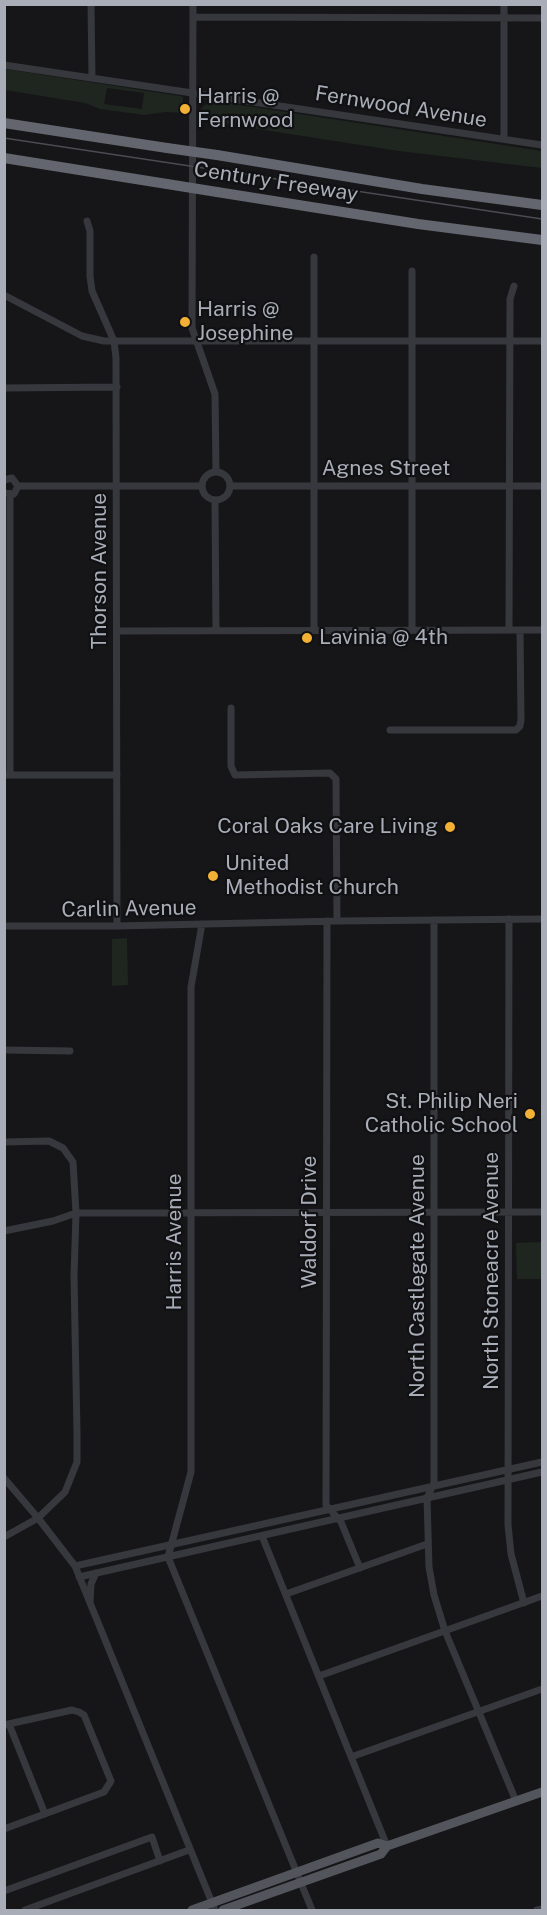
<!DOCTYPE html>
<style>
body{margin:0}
#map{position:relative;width:547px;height:1915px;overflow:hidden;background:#161618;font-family:"Public Sans",sans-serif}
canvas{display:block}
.frame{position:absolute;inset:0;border:6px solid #a8adb8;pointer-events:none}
</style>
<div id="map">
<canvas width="547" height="1915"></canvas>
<div class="frame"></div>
</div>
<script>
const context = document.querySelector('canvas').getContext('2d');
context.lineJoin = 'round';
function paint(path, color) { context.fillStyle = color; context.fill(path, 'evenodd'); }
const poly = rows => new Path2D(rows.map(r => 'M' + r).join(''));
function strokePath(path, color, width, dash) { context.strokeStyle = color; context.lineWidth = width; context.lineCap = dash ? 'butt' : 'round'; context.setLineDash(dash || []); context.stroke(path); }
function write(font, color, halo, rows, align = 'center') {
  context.font = font + ' "Public Sans",sans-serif'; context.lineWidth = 4.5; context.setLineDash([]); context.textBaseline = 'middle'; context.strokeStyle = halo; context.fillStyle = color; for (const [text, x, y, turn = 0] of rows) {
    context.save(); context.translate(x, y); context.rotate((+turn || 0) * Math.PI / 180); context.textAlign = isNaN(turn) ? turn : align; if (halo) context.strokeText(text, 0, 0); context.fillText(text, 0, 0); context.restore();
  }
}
const green = poly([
 [5,69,180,96,183,97,183,113,165,112,145,115,100,109,85,103,5,90],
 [107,88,144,93,142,109,104,104],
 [207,100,542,151,542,168,399,151,232,125,202,118,201,108,207,104],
 [127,938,128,985,112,986,112,939],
 [542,1242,542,1279,517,1279,516,1243]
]);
const minor = poly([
 [91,4,92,78],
 [193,4,192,328,215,394,216,472],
 [193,17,542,18],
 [4,65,542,145],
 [504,139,504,4],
 [87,221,90,231,90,276,92,291,114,341,116,358,117,926],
 [314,257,314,630],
 [4,295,82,336,104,341,542,341],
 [4,388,117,387],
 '202 486a14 14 0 1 1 28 0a14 14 0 1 1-28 0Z',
 [4,480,12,478,18,486,14,494,4,493],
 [18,486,202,486],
 [230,486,542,486],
 [10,495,10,775],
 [215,500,216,631],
 [412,630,412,271],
 [509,630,510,299,514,286],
 [117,631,542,630],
 [231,708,231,766,235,775,330,773,336,779,337,921],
 [390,730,516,730,520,726,521,720,520,630],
 [4,775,117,775],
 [509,919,508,1525,511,1554,524,1603],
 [434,920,434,1483,427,1498,429,1567,434,1595,445,1631,516,1801],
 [327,921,326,1505,341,1522,360,1568],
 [202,924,191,987,191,1472,168,1557,312,1910],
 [4,926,117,926,337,921,542,919],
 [4,1050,70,1051],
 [4,1142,49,1141,63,1148,73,1162,76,1213,74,1276,77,1432,77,1462,65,1492,38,1518,4,1478],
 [4,1231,53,1221,76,1213,542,1212],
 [262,1536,387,1846],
 [4,1537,38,1518,75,1566,215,1910],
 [75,1566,542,1462],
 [79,1577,542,1472],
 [286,1594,427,1544],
 [90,1602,91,1584,96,1573],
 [319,1676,542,1596],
 [9,1724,45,1814],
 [4,1725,72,1710,79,1712,84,1715,111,1781,104,1792,4,1829],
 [351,1757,542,1689],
 [4,1891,152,1837,160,1861],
 [25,1910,189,1850],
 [537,1910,542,1909]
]);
const major = poly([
 [192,1910,378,1843,387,1846],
 [223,1910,381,1854,387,1846,542,1792]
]);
const highway = poly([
 [4,123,167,148],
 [217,155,422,189,542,205],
 [4,158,167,184],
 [217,192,418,224,542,240]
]);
const tram = poly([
 [4,138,542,219]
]);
const highwayBridge = poly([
 [167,148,217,155],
 [167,184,217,192]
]);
const markers = [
 [185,109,6,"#f2b134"],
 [185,322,6,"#f2b134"],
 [307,638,6,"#f2b134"],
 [450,827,6,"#f2b134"],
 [213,876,6,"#f2b134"],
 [530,1114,6,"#f2b134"]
];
const poiNames = [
 ["Harris @",197,97],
 ["Fernwood",197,121],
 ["Harris @",197,310],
 ["Josephine",197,334],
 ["Lavinia @ 4th",319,638],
 ["Coral Oaks Care Living",438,827,"right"],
 ["United",225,864],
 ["Methodist Church",225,888],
 ["St. Philip Neri",518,1102,"right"],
 ["Catholic School",518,1126,"right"]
];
const streetNames = [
 ["Fernwood Avenue",401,107,9],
 ["Century Freeway",276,182,9],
 ["Agnes Street",386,469],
 ["Thorson Avenue",100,571,-90],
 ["Carlin Avenue",129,909,-1],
 ["Waldorf Drive",310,1222,-90],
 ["Harris Avenue",175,1242,-90],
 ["North Stoneacre Avenue",492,1271,-90],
 ["North Castlegate Avenue",418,1276,-90]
];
paint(green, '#1e261f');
strokePath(minor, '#37383d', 7);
strokePath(major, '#53555c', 9);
strokePath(highway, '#63666e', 10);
strokePath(tram, '#4a4c52', 1.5);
strokePath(highwayBridge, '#63666e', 10);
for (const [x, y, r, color] of markers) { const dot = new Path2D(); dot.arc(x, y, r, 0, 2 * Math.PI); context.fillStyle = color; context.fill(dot); strokePath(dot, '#111113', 2); }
write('21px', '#a8adb8', '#111113', poiNames, 'left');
write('21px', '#a8adb8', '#111113', streetNames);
</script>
